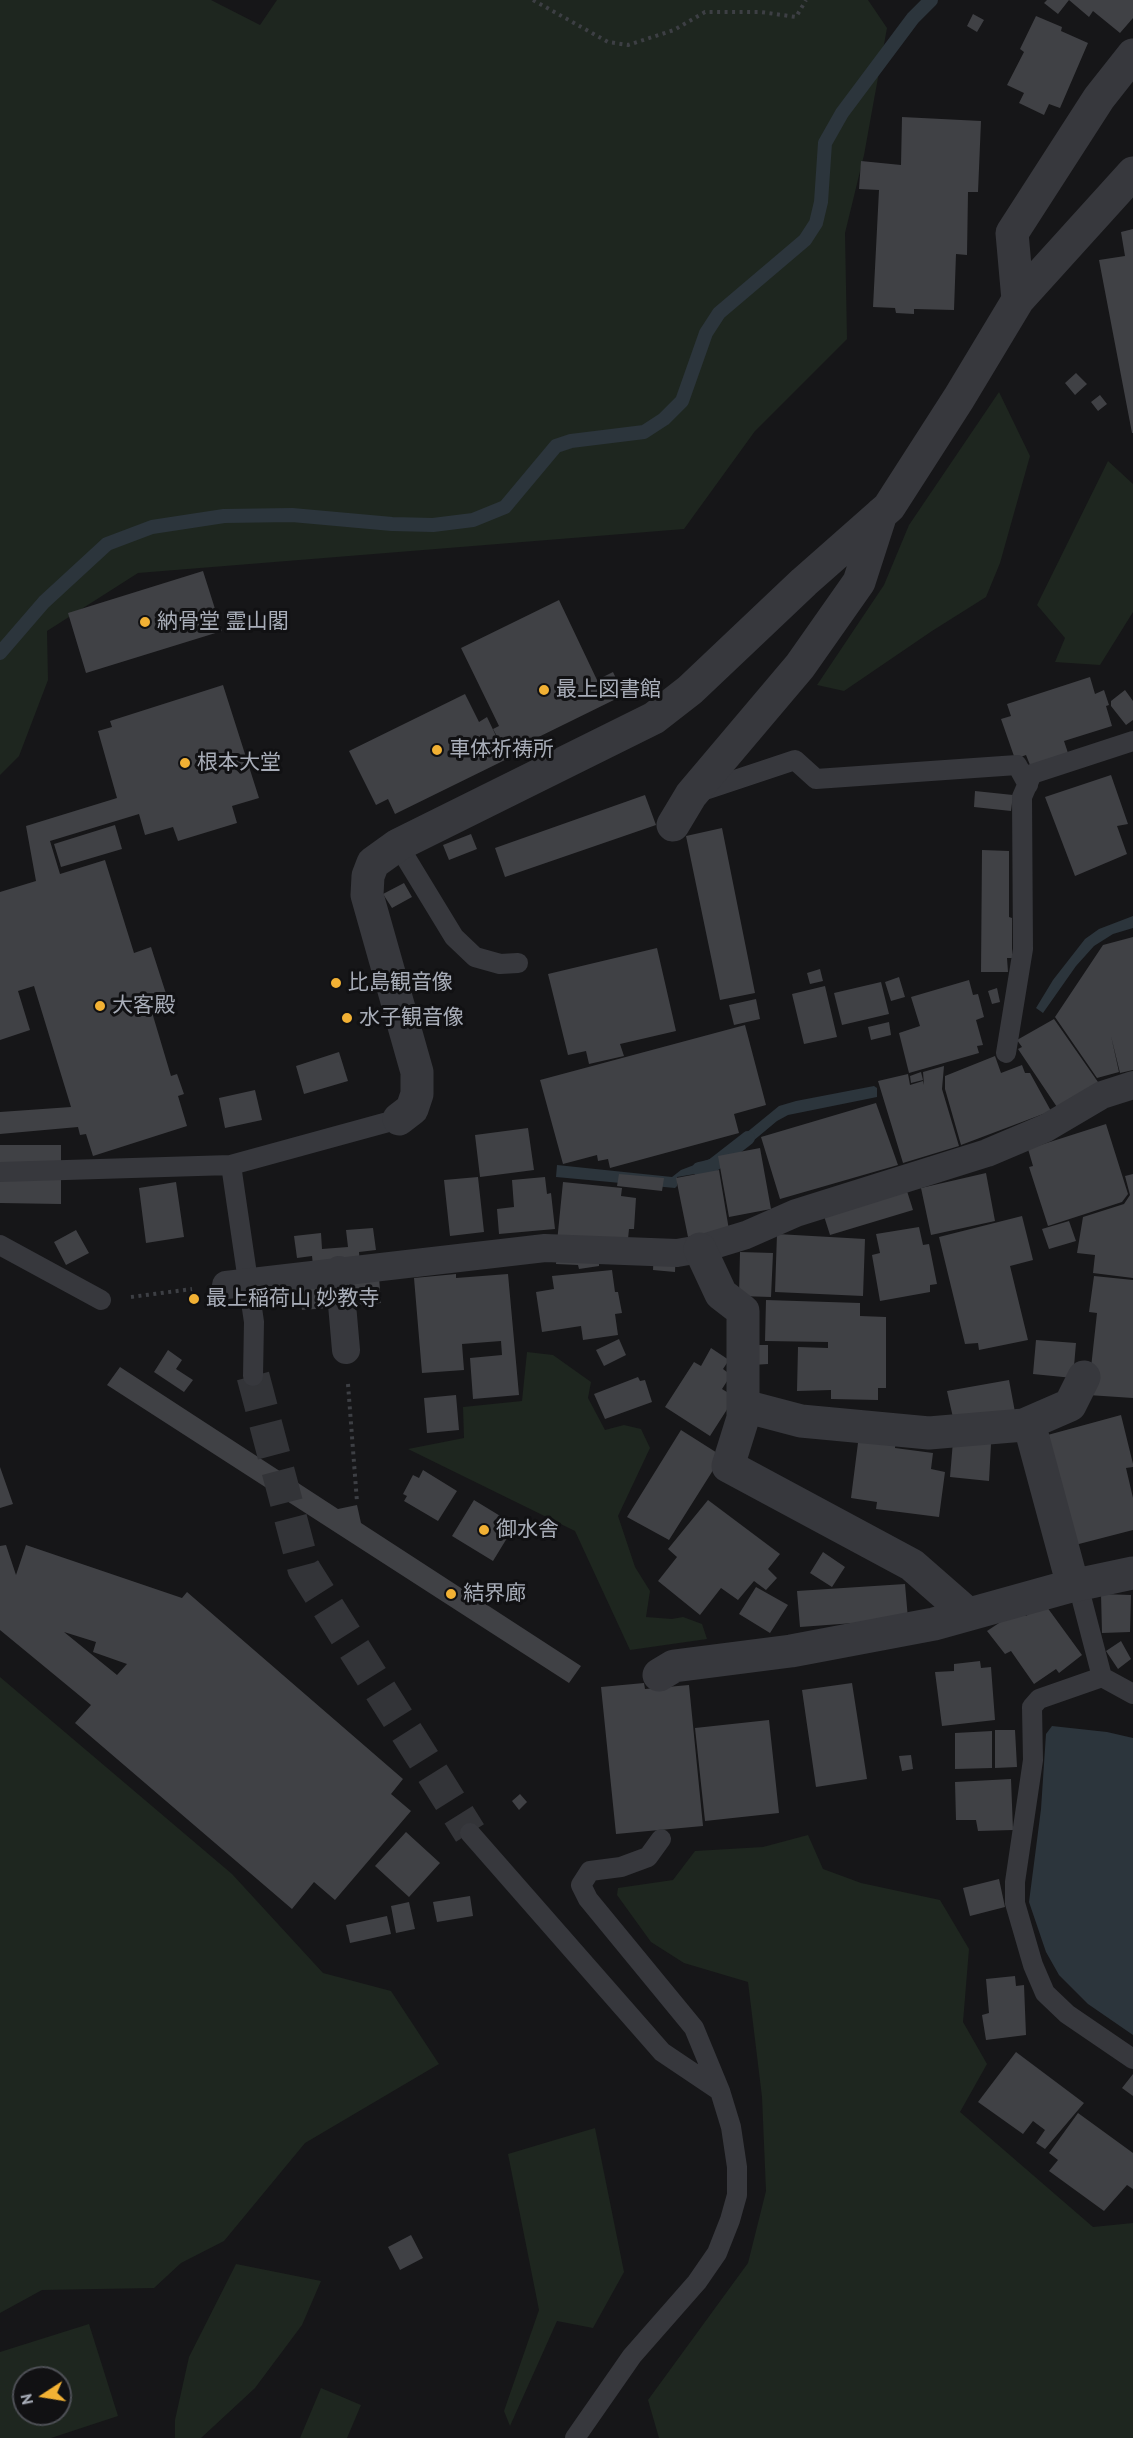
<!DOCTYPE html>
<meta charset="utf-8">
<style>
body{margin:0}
#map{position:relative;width:1133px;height:2438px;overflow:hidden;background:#161618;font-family:"PT Sans",sans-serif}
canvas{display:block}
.north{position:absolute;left:12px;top:2366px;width:60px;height:60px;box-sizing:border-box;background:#111113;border:2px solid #4d4f55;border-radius:50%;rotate:258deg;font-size:16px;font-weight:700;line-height:24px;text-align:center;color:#a8adb8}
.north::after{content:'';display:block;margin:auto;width:21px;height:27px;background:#f2b134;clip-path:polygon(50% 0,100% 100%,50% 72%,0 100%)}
</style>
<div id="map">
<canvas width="1133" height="2438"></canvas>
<div class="north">N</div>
</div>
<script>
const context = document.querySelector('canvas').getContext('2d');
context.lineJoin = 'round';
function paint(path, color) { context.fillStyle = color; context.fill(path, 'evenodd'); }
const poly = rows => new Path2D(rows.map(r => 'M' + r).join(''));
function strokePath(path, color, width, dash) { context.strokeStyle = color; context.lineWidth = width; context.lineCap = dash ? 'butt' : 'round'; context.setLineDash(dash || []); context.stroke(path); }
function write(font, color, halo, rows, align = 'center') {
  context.font = font + ' "PT Sans","Noto Sans JP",sans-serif'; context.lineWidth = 6; context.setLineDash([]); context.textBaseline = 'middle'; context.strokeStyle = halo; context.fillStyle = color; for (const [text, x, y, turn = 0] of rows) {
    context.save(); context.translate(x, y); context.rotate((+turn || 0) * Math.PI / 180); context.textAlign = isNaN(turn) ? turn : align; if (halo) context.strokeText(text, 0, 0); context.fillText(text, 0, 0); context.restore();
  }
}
const green = poly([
 [0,0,211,0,260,25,277,0,868,0,887,28,864,155,845,233,847,339,755,431,684,529,138,573,47,631,48,680,19,756,0,775],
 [999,392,1030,456,1000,563,986,597,932,631,844,691,817,685,884,585,909,525],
 [1108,461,1133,484,1133,612,1100,665,1055,662,1065,638,1037,605],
 [527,1352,553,1355,591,1382,588,1398,605,1430,624,1425,641,1429,650,1448,618,1516,635,1567,650,1591,646,1617,672,1619,683,1617,702,1624,707,1639,630,1650,575,1531,408,1449,464,1438,463,1407,522,1401],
 [0,1677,232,1874,323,1973,391,1991,439,2064,305,2143,224,2241,181,2263,154,2288,42,2290,0,2313],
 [808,1835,823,1869,861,1883,940,1900,969,1949,963,2022,987,2064,960,2112,1093,2227,1133,2223,1133,2438,659,2438,648,2400,748,2263,766,2191,762,2097,748,1982,684,1963,651,1942,617,1895,618,1888,673,1880,695,1851,763,1847],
 [595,2128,624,2272,593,2328,557,2321,510,2426,504,2411,539,2310,508,2154],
 [236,2264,321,2281,302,2325,255,2388,201,2438,175,2438,175,2420,189,2357],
 [89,2324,118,2416,51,2438,0,2438,0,2352],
 [24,2378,60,2378,60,2414,24,2414],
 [321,2388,361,2405,347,2438,300,2438]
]);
const water = poly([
 [1133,916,1133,928,1113,934,1094,946,1076,966,1043,1013,1036,1008,1053,980,1085,939,1099,929],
 [874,1086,877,1088,877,1097,788,1115,777,1121,747,1146,724,1151,779,1106,796,1101],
 [715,1157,718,1170,677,1177,677,1186,675,1188,556,1177,557,1165,672,1177,681,1170],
 [1052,1726,1107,1732,1133,1738,1133,2035,1088,2004,1059,1975,1046,1952,1029,1902,1041,1809,1046,1734]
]);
const stream = poly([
 [0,653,44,602,107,544,152,527,224,516,292,515,392,524,433,525,473,520,505,507,556,446,571,441,644,432,664,419,682,401,706,333,719,313,805,240,816,223,821,202,825,143,842,113,913,18,931,0],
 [699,1169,712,1166,748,1138]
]);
const building = poly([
 [1047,0,1133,0,1133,18,1120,33,1093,11,1089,17,1069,0,1058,14,1044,3],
 [973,14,984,20,977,32,967,26],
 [1036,16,1062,27,1061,31,1088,43,1060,108,1049,104,1044,115,1019,103,1024,93,1007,85,1024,52,1020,49],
 [902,117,981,121,978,192,968,192,967,255,956,254,954,310,914,309,914,314,896,313,895,308,873,307,879,190,859,189,861,161,901,165],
 [1133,229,1133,433,1132,433,1099,260,1125,256,1121,232],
 [1076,373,1087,384,1075,395,1065,383],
 [1100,395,1107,404,1098,411,1091,402],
 [203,571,222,631,86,673,68,613],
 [559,600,597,680,613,672,624,695,506,753,493,729,499,726,461,648],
 [1090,677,1095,694,1104,690,1109,705,1106,706,1112,726,1064,741,1068,753,1030,765,1026,755,1015,759,1001,719,1011,716,1007,704],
 [223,685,259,798,232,806,237,823,178,841,173,827,145,835,139,814,50,841,60,874,105,860,134,953,151,947,169,1003,151,1009,171,1076,177,1074,184,1094,178,1096,187,1126,93,1156,86,1134,80,1135,78,1127,0,1134,0,1112,71,1107,34,986,18,991,30,1030,0,1040,0,892,36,881,26,826,117,798,98,731,112,727,110,721],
 [1125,690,1133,701,1133,720,1126,725,1111,706,1111,701],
 [465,694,479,722,487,717,507,759,395,814,388,799,376,805,349,751],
 [1111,775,1128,824,1117,826,1127,854,1075,876,1045,797],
 [975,791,1013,795,1011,811,974,807],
 [645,795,656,825,505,877,495,848],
 [115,825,122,849,61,867,54,844],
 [722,828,755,993,720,1000,686,836],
 [471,834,477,849,449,860,443,845],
 [982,850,1009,851,1009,917,1012,918,1012,958,1007,958,1008,972,981,972],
 [404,883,412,897,392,908,383,894],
 [1133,937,1133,1070,1120,1073,1111,1036,1119,1072,1097,1078,1055,1017,1103,945],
 [657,948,676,1031,620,1044,624,1056,589,1064,586,1051,568,1055,548,974],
 [820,969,823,981,810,984,807,973],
 [899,977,905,997,891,1001,885,982],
 [969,980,973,995,978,994,984,1017,976,1020,983,1045,977,1046,979,1053,909,1073,899,1033,920,1026,911,997],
 [881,982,889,1014,842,1025,834,993],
 [825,986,837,1037,804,1044,792,994],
 [997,988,1000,1002,992,1004,988,991],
 [756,999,760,1019,734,1025,729,1005],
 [1054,1019,1098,1082,1059,1110,1018,1049,1022,1047,1017,1040],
 [889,1022,891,1035,871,1040,868,1027],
 [745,1025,766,1105,734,1114,739,1133,610,1168,608,1159,598,1161,597,1155,563,1164,540,1080],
 [339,1052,348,1081,304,1094,296,1066],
 [995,1056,1001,1073,1022,1065,1025,1073,1030,1073,1051,1111,961,1145,945,1089,945,1076],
 [944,1066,942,1089,959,1146,903,1163,878,1081,908,1074,910,1085,923,1081,924,1085,923,1072],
 [921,1072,923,1080,911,1083,910,1076],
 [255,1090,262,1120,225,1128,219,1098],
 [876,1103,898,1165,780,1199,761,1137],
 [1106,1124,1128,1194,1122,1202,1048,1226,1029,1167,1033,1166,1028,1149],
 [528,1128,534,1170,480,1177,475,1135],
 [0,1145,61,1145,61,1204,0,1203],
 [760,1148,771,1209,729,1217,718,1156],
 [719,1170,729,1230,688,1237,676,1178],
 [986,1173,995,1221,931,1235,921,1188],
 [619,1174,664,1178,662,1191,617,1186],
 [1133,1174,1133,1278,1093,1273,1095,1255,1077,1253,1083,1217,1124,1204,1130,1195,1125,1176],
 [478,1177,484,1232,450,1236,444,1180],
 [545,1177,547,1194,551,1193,555,1229,499,1234,497,1209,514,1207,512,1180],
 [176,1182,184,1237,146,1243,139,1188],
 [563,1182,622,1188,621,1196,636,1198,634,1229,629,1229,627,1249,557,1242],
 [907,1191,913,1210,830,1235,824,1216],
 [1022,1216,1033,1260,1010,1266,1028,1340,979,1350,978,1343,965,1344,939,1237],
 [1069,1221,1076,1241,1049,1249,1042,1229],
 [919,1227,923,1245,929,1244,937,1284,930,1285,930,1292,880,1301,872,1255,880,1253,876,1234],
 [373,1228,376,1250,359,1252,361,1279,379,1277,381,1303,355,1305,353,1288,326,1291,328,1308,302,1310,299,1286,315,1284,312,1256,297,1258,294,1236,321,1233,322,1249,348,1247,346,1230],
 [76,1230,89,1253,66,1265,54,1242],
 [777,1234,865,1239,863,1296,775,1292],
 [654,1248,676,1249,675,1272,653,1270],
 [740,1252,773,1253,771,1297,739,1296],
 [557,1253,599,1257,599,1266,579,1269,578,1265,556,1264],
 [612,1270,615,1292,618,1292,622,1313,615,1314,618,1335,583,1340,581,1326,542,1332,536,1292,554,1289,552,1276],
 [456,1274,456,1278,508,1274,519,1395,473,1399,470,1358,502,1355,501,1341,462,1344,464,1370,422,1373,414,1278],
 [1094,1276,1133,1280,1133,1398,1088,1395,1097,1313,1089,1312],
 [766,1300,860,1303,860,1316,886,1317,886,1388,878,1388,878,1400,831,1399,831,1390,797,1391,798,1347,828,1348,828,1342,765,1341],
 [619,1339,626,1355,604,1366,596,1350],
 [1036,1340,1076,1343,1073,1378,1033,1374],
 [753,1345,768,1345,768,1364,753,1365],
 [711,1348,729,1360,723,1369,731,1375,722,1389,735,1397,710,1436,665,1407,694,1362,701,1366],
 [168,1350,182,1360,176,1369,193,1380,184,1392,154,1372],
 [120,1367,338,1509,357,1505,361,1523,581,1666,569,1683,107,1385],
 [638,1377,640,1381,645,1380,652,1402,605,1419,594,1394],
 [1009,1380,1015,1412,954,1422,947,1391],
 [456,1395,459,1430,427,1433,424,1398],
 [1121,1415,1133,1464,1133,1467,1126,1468,1133,1498,1133,1530,1075,1545,1044,1436],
 [681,1430,722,1456,669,1540,627,1517],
 [859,1435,896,1439,895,1448,933,1453,931,1469,945,1472,939,1517,876,1509,877,1502,851,1498],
 [953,1441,991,1444,989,1481,950,1477],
 [0,1467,13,1504,0,1508],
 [423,1470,457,1491,438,1521,404,1501,407,1496,403,1494,413,1475,419,1478],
 [474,1500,515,1525,493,1561,452,1536],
 [708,1500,780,1554,768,1569,777,1578,766,1590,754,1581,738,1600,721,1588,700,1615,658,1581,677,1557,668,1549],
 [6,1545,16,1575,26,1545,182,1598,187,1592,403,1779,391,1794,411,1811,335,1900,314,1882,292,1909,75,1723,91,1705,0,1630,0,1546],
 [64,1632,96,1642,93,1652,127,1664,117,1675],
 [823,1552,845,1567,832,1587,810,1573],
 [905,1584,908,1619,800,1627,797,1591],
 [756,1587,788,1605,770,1633,739,1614],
 [1101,1594,1131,1595,1130,1632,1102,1633],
 [1044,1603,1082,1655,1059,1673,1056,1669,1034,1684,1011,1651,1005,1654,987,1631,1020,1609,1026,1616],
 [1121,1641,1131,1659,1118,1669,1106,1651],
 [980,1661,981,1668,991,1667,995,1720,942,1726,935,1672,954,1671,954,1664],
 [644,1683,645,1689,689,1685,703,1826,616,1834,601,1687],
 [852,1683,867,1779,816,1787,802,1690],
 [769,1720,779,1813,705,1821,695,1728],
 [995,1730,1015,1730,1017,1767,995,1768],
 [992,1731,992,1768,955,1769,955,1733],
 [911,1755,913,1769,902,1771,899,1756],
 [1011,1779,1013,1830,978,1831,976,1820,956,1820,955,1782],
 [520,1794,527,1802,519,1810,512,1801],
 [406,1832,440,1863,409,1897,375,1866],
 [999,1879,1005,1907,970,1916,963,1888],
 [470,1896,473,1916,437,1922,433,1902],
 [409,1902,415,1929,396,1933,391,1906],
 [387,1916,391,1934,350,1943,346,1925],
 [1015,1976,1016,1986,1024,1985,1026,2035,986,2040,982,2015,989,2013,986,1979],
 [1016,2052,1084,2103,1045,2149,1036,2143,1045,2130,1033,2121,1023,2134,978,2102],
 [1133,2074,1133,2096,1122,2088],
 [1078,2113,1133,2153,1133,2189,1127,2185,1104,2211,1049,2171,1058,2160,1049,2153],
 [411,2235,423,2258,400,2270,388,2247]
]);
const minorTunnel = poly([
 [253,1376,304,1569,470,1833]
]);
const path = poly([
 [533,0,608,42,628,45,674,30,705,12,761,12,796,17,806,0],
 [131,1297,192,1289],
 [348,1384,357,1502]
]);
const service = poly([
 [696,793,795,760,816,779,1017,765,1028,785],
 [398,845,454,937,475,957,500,964,518,963],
 [1006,1053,1023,949,1022,797,1032,774,1133,741],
 [231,1165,254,1322,253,1376],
 [0,1172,231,1165,399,1119],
 [0,1245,101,1300],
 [1078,1585,1102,1677,1133,1694],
 [1102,1677,1039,1699,1032,1707,1033,1760,1015,1882,1015,1903,1033,1965,1045,1993,1067,2014,1133,2059],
 [470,1833,662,2052,720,2091,731,2127,737,2167,737,2195,730,2220,717,2253,697,2282,632,2356,575,2438],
 [661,1839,648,1857,621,1867,590,1871,581,1885,588,1899,694,2028,720,2091]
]);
const pedestrian = poly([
 [339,1270,346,1350],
 [226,1285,545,1248,677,1253,700,1249,746,1235,796,1213,987,1153,1046,1128,1102,1095,1133,1085]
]);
const minor = poly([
 [1018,300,1012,233,1099,98,1133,55],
 [673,825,691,795,800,666,859,582,881,514],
 [399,1119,412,1109,417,1094,417,1072,367,895,368,876,373,863,398,845,654,718,690,690,804,582,889,507,959,398,1018,300,1133,173],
 [700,1249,721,1294,743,1311,743,1418,728,1466,912,1565,968,1614],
 [744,1406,801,1421,929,1433,1024,1425,1070,1405,1084,1377],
 [1029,1423,1073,1586],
 [659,1675,674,1666,791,1651,934,1624,1067,1587,1133,1573]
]);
const markers = [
 [145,622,6,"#f2b134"],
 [544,690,6,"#f2b134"],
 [437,750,6,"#f2b134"],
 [185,763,6,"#f2b134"],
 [336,983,6,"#f2b134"],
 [100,1006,6,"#f2b134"],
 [347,1018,6,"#f2b134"],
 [194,1299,6,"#f2b134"],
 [484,1530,6,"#f2b134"],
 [451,1594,6,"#f2b134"]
];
const poiNames = [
 ["納骨堂 霊山閣",157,622],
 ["最上図書館",556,690],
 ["車体祈祷所",449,750],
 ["根本大堂",197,763],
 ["比島観音像",348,983],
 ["大客殿",112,1006],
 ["水子観音像",359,1018],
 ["最上稲荷山 妙教寺",206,1299],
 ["御水舎",496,1530],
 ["結界廊",463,1594]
];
paint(green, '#1e261f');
paint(water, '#2c353c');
strokePath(stream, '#2c353c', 14);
paint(building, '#404145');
strokePath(minorTunnel, '#333438', 33, [33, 16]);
strokePath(path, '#3d3f44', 4, [3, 4.5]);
strokePath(service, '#37383d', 20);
strokePath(pedestrian, '#37383d', 28);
strokePath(minor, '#37383d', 33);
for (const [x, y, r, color] of markers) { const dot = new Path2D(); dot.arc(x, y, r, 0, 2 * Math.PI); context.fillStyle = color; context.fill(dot); strokePath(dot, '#111113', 2); }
write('21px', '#a8adb8', '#111113', poiNames, 'left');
</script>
